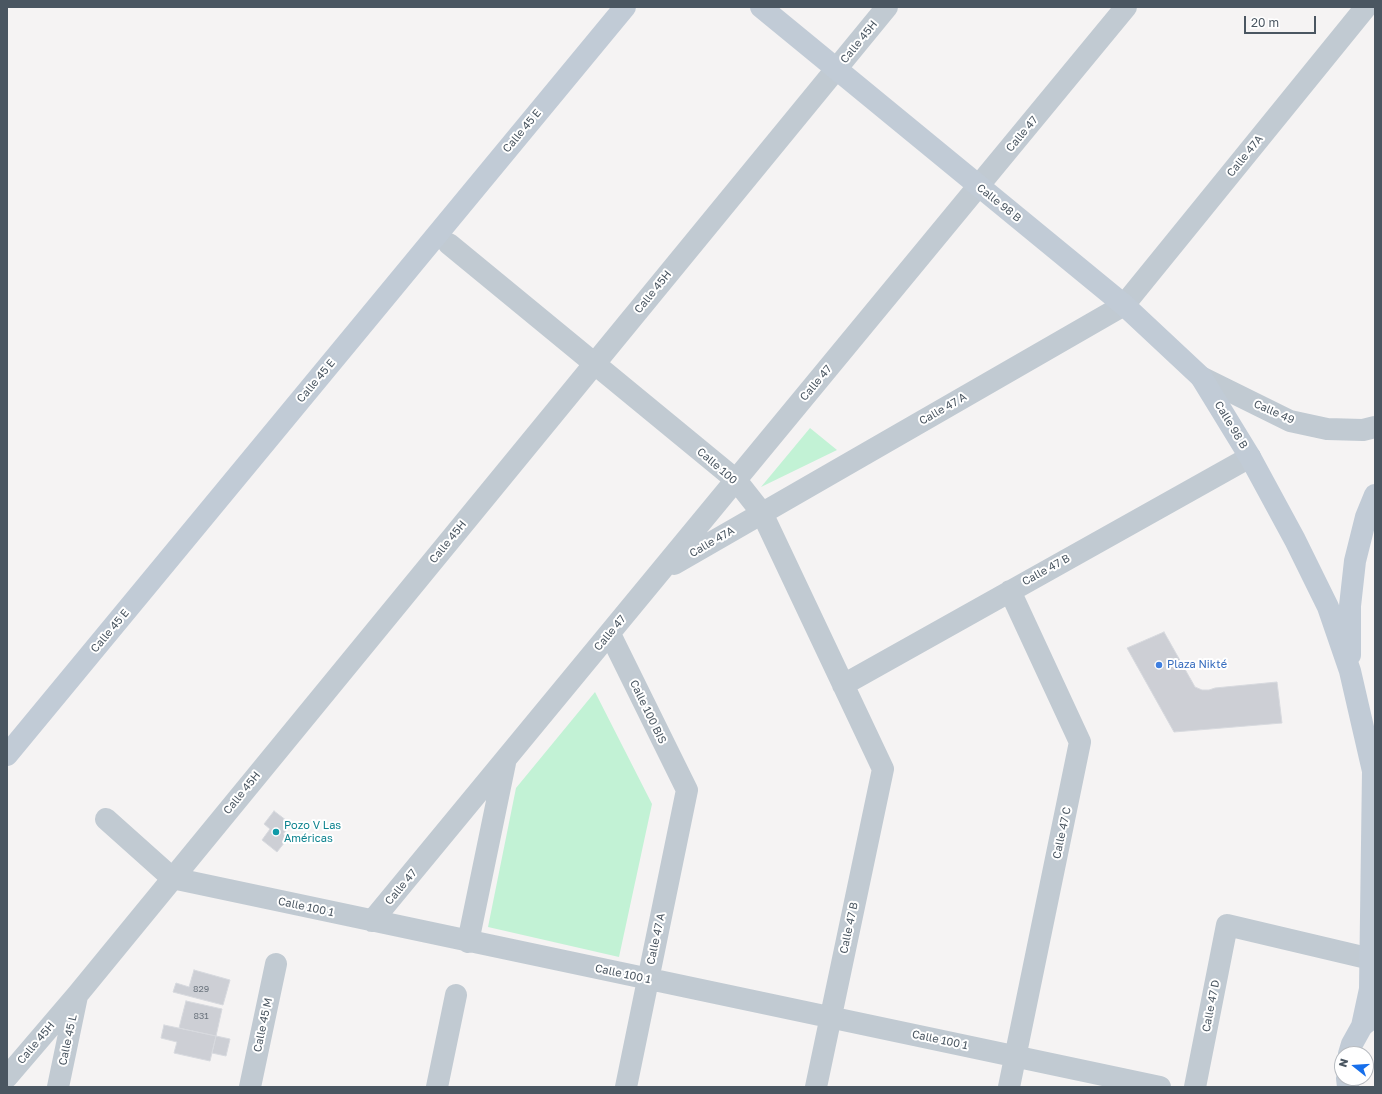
<!DOCTYPE html>
<meta charset="utf-8">
<style>
body{margin:0}
#map{position:relative;width:1382px;height:1094px;overflow:hidden;background:#f5f3f3;font-family:"Golos Text",sans-serif}
canvas{display:block}
.frame{position:absolute;inset:0;border:8px solid #4a5661;pointer-events:none}
.north{position:absolute;left:1334px;top:1046px;width:40px;height:40px;box-sizing:border-box;background:#fff;border:1px solid #b7bbc0;border-radius:50%;rotate:287deg;font-size:11px;font-weight:700;line-height:16px;text-align:center;color:#4a5661}
.north::after{content:'';display:block;margin:auto;width:14px;height:18px;background:#176feb;clip-path:polygon(50% 0,100% 100%,50% 72%,0 100%)}
.scale{position:absolute;left:1244px;top:16px;width:72px;height:18px;box-sizing:border-box;border:2px solid #4a5661;border-top:0;padding-left:5px;font-size:12px;line-height:14px;white-space:nowrap;color:#4a5661;-webkit-text-stroke:3px #fff;paint-order:stroke}
</style>
<div id="map">
<canvas width="1382" height="1094"></canvas>
<div class="frame"></div>
<div class="north">N</div>
<div class="scale">20 m</div>
</div>
<script>
const context = document.querySelector('canvas').getContext('2d');
context.lineJoin = 'round';
function paint(path, color) { context.fillStyle = color; context.fill(path, 'evenodd'); }
const poly = rows => new Path2D(rows.map(r => 'M' + r).join(''));
function strokePath(path, color, width, dash) { context.strokeStyle = color; context.lineWidth = width; context.lineCap = dash ? 'butt' : 'round'; context.setLineDash(dash || []); context.stroke(path); }
function write(font, color, halo, rows, align = 'center') {
  context.font = font + ' "Golos Text",sans-serif'; context.lineWidth = 4; context.setLineDash([]); context.textBaseline = 'middle'; context.strokeStyle = halo; context.fillStyle = color; for (const [text, x, y, turn = 0] of rows) {
    context.save(); context.translate(x, y); context.rotate((+turn || 0) * Math.PI / 180); context.textAlign = isNaN(turn) ? turn : align; if (halo) context.strokeText(text, 0, 0); context.fillText(text, 0, 0); context.restore();
  }
}
const green = poly([
 [810,428,837,450,761,487],
 [595,692,652,804,619,957,488,927,516,788]
]);
const building = poly([
 [1164,632,1195,687,1202,690,1209,690,1215,688,1277,682,1282,723,1174,732,1127,648,1164,632],
 [274,811,291,824,283,834,288,838,277,852,262,840,270,829,264,824,274,811],
 [194,970,230,980,223,1005,173,992,176,983,189,987,194,970],
 [186,1001,222,1009,216,1036,179,1028,186,1001],
 [164,1025,216,1036,210,1061,174,1053,177,1042,161,1038,164,1025],
 [216,1036,230,1039,226,1056,212,1053,216,1036]
]);
const street = poly([
 [449,244,736,480,762,513,883,769,816,1087],
 [1201,377,1290,421,1327,429,1363,430,1375,427],
 [674,564,1124,305,1366,7],
 [610,634,687,790,626,1087],
 [843,685,1250,457],
 [106,819,172,878,1160,1087],
 [372,921,1126,7],
 [468,942,505,763],
 [7,1077,78,994,887,7],
 [58,1087,77,996],
 [250,1087,276,964],
 [437,1087,456,995],
 [1009,1087,1080,742,1010,591],
 [1195,1087,1227,925,1371,959]
]);
const secondary = poly([
 [761,7,1124,305,1201,377,1250,457,1295,540,1328,607,1350,671,1373,771,1370,989,1362,1026],
 [1350,655,1350,606,1355,561,1366,517,1375,495],
 [7,755,625,7],
 [1349,1054,1352,1044,1362,1026,1373,1017],
 [1347,1078,1348,1087]
]);
const markers = [
 [1159,665,4,"#3f7fe0"],
 [276,832,4,"#0f9aa8"]
];
const numberNames = [
 ["829",201,989],
 ["831",201,1016]
];
const streetNames = [
 ["Calle 45H",859,42,-51],
 ["Calle 45 E",522,131,-50],
 ["Calle 47",1022,134,-50],
 ["Calle 47A",1245,156,-51],
 ["Calle 98 B",999,203,39],
 ["Calle 45H",653,292,-51],
 ["Calle 45 E",316,381,-50],
 ["Calle 47",816,383,-50],
 ["Calle 47 A",943,409,-30],
 ["Calle 49",1274,412,24],
 ["Calle 98 B",1231,425,59],
 ["Calle 100",717,466,41],
 ["Calle 45H",448,542,-51],
 ["Calle 47A",712,542,-30],
 ["Calle 47 B",1046,570,-29],
 ["Calle 45 E",110,631,-50],
 ["Calle 47",610,633,-50],
 ["Calle 100 BIS",648,712,64],
 ["Calle 45H",242,793,-51],
 ["Calle 47 C",1062,833,-78],
 ["Calle 47",401,887,-50],
 ["Calle 100 1",306,907,12],
 ["Calle 47 B",849,928,-78],
 ["Calle 47 A",656,939,-78],
 ["Calle 100 1",623,974,12],
 ["Calle 47 D",1211,1006,-79],
 ["Calle 45 M",263,1025,-78],
 ["Calle 45 L",68,1040,-78],
 ["Calle 100 1",940,1040,12],
 ["Calle 45H",36,1043,-50]
];
const shopNames = [
 ["Plaza Nikté",1167,665]
];
const cultureNames = [
 ["Pozo V Las",284,826],
 ["Américas",284,839]
];
paint(green, '#c2f2d5');
paint(building, '#cdcfd5');
strokePath(building, '#d7d9de', 1);
strokePath(street, '#c1cad2', 22);
strokePath(secondary, '#c1cbd6', 22);
for (const [x, y, r, color] of markers) { const dot = new Path2D(); dot.arc(x, y, r, 0, 2 * Math.PI); context.fillStyle = color; context.fill(dot); strokePath(dot, '#fff', 1.5); }
write('9px', '#6b747e', null, numberNames);
write('11px', '#4a5661', '#fff', streetNames);
write('11px', '#366cbe', '#fff', shopNames, 'left');
write('11px', '#0d838f', '#fff', cultureNames, 'left');
</script>
